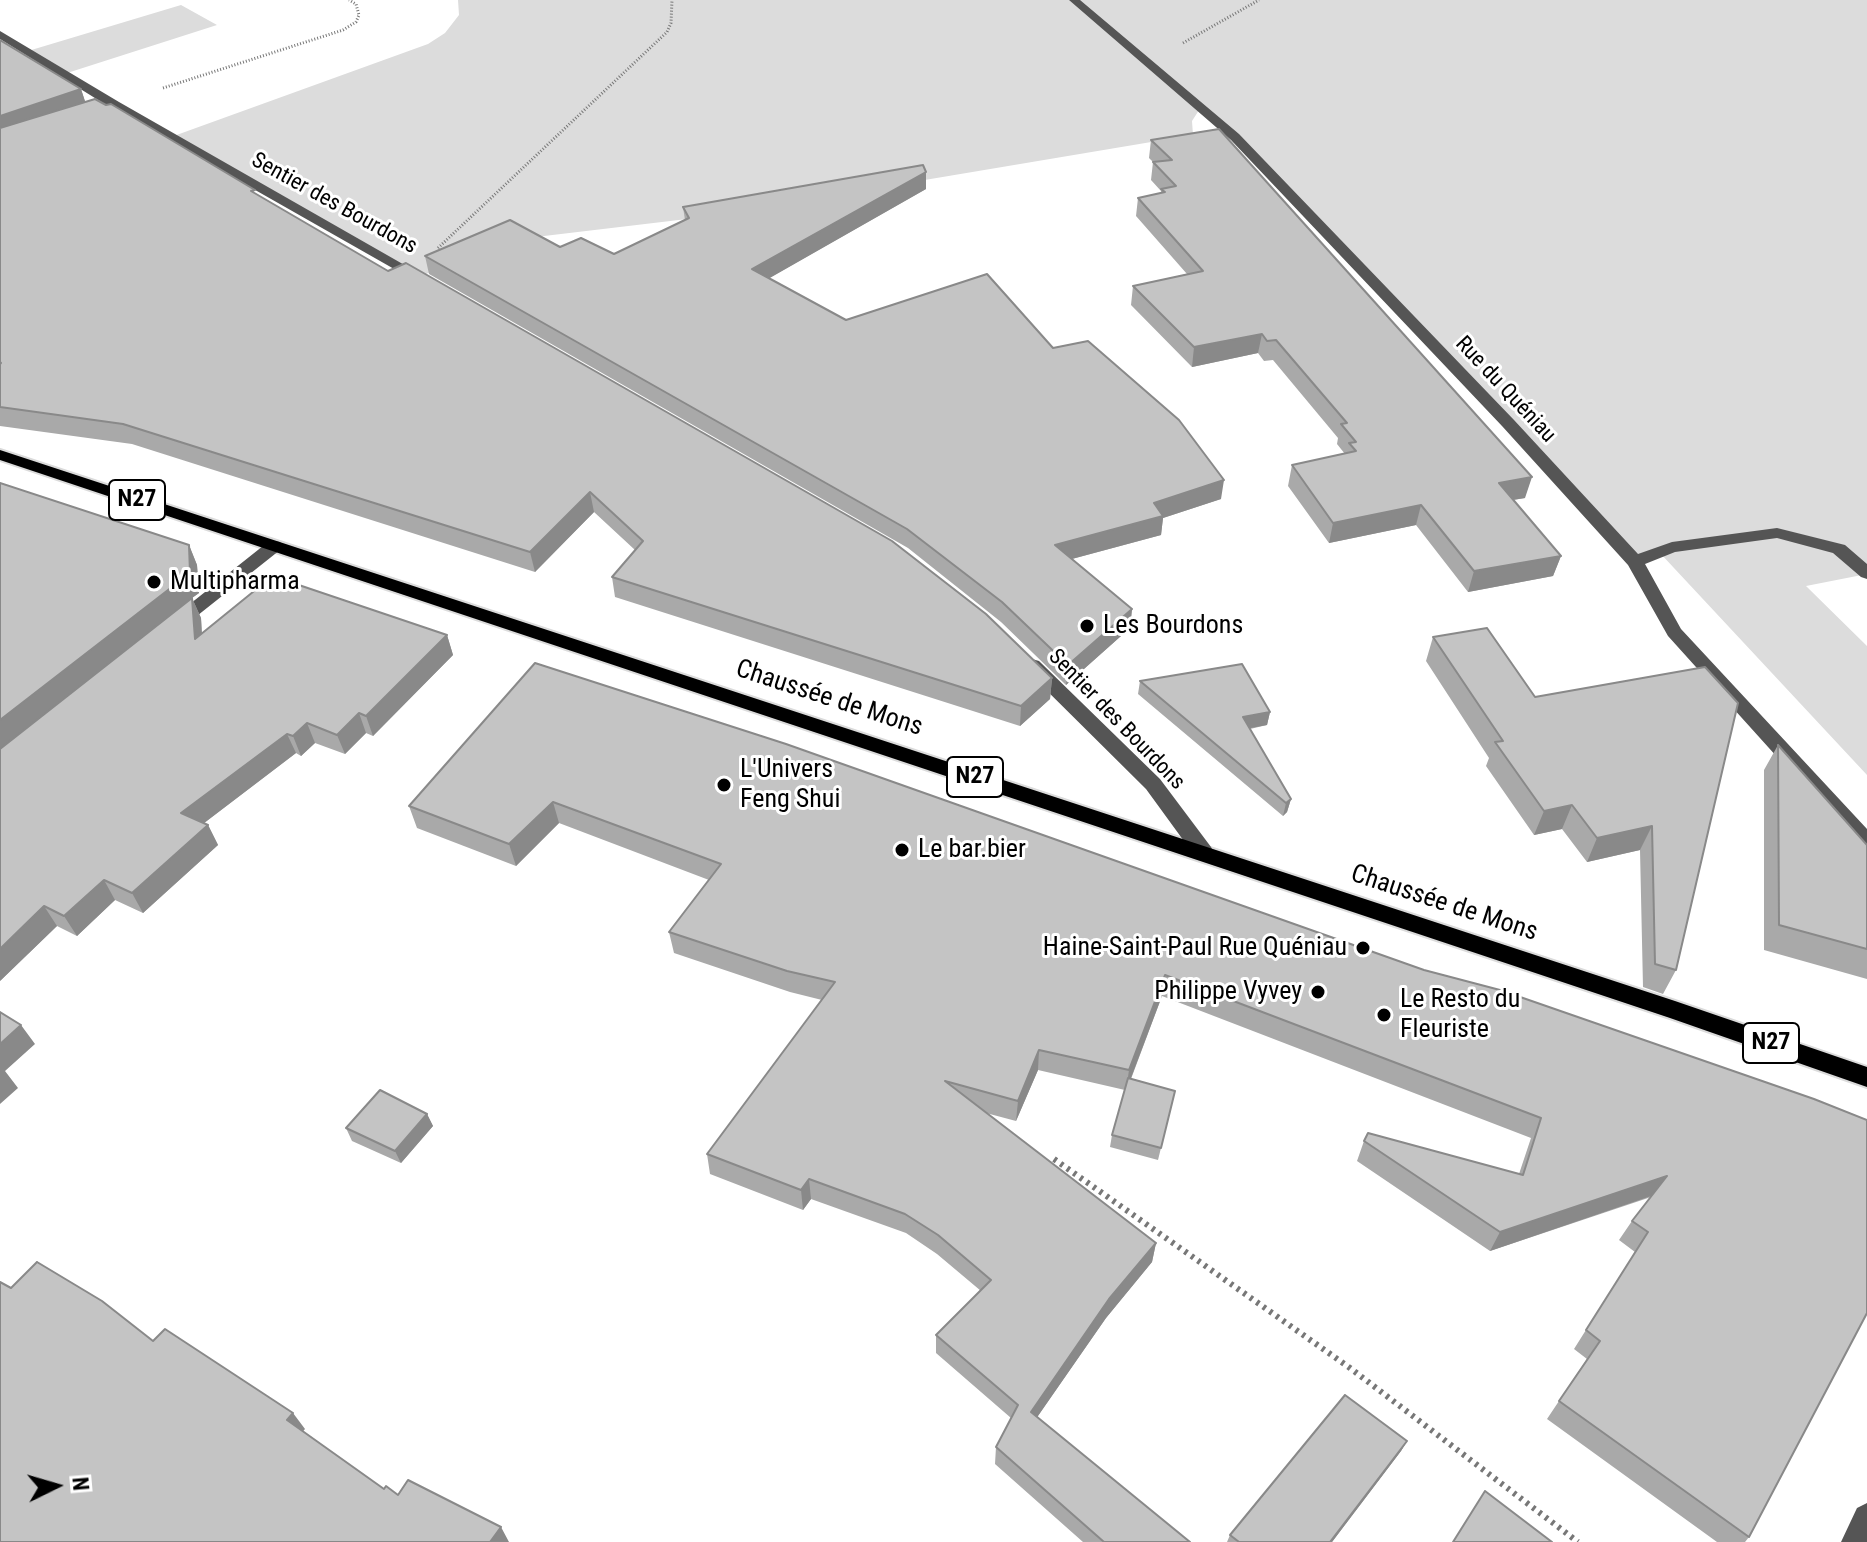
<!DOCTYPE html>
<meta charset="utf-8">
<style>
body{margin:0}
#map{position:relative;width:1867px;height:1542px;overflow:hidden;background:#fff;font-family:"Roboto Condensed",sans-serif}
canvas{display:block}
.north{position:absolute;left:16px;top:1446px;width:80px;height:80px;-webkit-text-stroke:6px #fff;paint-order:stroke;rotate:85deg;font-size:22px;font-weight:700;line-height:32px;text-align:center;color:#000}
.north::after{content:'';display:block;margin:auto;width:28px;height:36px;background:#000;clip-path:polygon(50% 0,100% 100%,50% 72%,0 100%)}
</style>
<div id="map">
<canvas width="1867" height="1542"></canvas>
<div class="north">N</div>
</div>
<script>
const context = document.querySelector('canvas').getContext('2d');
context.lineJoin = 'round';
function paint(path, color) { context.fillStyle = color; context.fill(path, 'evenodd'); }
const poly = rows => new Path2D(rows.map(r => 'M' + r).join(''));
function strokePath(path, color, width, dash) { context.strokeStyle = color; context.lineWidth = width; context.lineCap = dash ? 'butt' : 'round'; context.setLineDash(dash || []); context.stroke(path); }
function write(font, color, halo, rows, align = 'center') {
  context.font = font + ' "Roboto Condensed",sans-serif'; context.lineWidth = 6; context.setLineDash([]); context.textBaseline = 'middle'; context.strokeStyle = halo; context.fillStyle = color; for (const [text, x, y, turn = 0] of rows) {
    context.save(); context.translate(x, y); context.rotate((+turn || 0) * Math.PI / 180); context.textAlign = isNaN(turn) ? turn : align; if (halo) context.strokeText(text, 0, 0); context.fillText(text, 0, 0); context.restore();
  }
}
const green = poly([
 [458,0,1867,0,1867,574,1806,586,1867,646,1867,775,1660,553,1635,562,1201,107,1192,121,1193,135,704,217,502,241,419,277,171,137,428,44,445,33,459,15],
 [181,5,217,25,64,74,28,51]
]);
const pathFar1 = poly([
 [1183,43,1259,0],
 [163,88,343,30,356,22,359,15,356,4,349,0],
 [438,248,667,32,671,23,672,0]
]);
const path = poly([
 [1054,1159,1350,1368,1578,1542]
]);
const minor = poly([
 [1069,0,1080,0,1239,134,1514,420,1638,554,1672,542,1777,528,1845,545,1867,564,1867,579,1861,577,1833,553,1777,538,1675,552,1645,564,1681,629,1867,829,1867,851,1860,849,1668,636,1628,565,1502,426,1231,140,1069,0],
 [0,31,119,102,429,279,417,282,111,108,0,39,0,31],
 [274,541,280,542,283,546,280,550,183,627,171,627,168,623,171,619,268,542,274,541],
 [1032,659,1039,661,1160,779,1211,847,1214,853,1211,859,1197,859,1146,789,1025,669,1023,665,1032,659],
 [1867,1503,1867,1542,1841,1542,1857,1508,1867,1503]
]);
const major = poly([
 [0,450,1675,1001,1867,1067,1867,1087,1670,1018,0,460,0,450]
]);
const wall = poly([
 [0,40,81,89,85,102,256,194,1052,678,1050,699,1020,726,615,597,612,577,635,550,594,512,535,572,132,444,0,426],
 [1151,140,1525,498,1513,500,1561,556,1553,576,1468,592,1416,525,1329,543,1288,486,1292,465,1345,454,1337,444,1338,438,1273,360,1264,361,1258,353,1192,367,1131,305,1133,286,1187,274,1136,216,1138,198,1161,193,1161,191,1151,180,1153,162,1149,158],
 [926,189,769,278,846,320,1053,348,1221,499,1163,518,1161,535,1072,559,1132,609,1130,628,1066,685,1001,622,908,548,429,274,425,256,560,247,614,254,685,220,683,207],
 [189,545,197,565,199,593,192,598,201,618,202,633,447,635,453,655,373,736,366,733,345,754,315,743,301,756,296,753,204,823,208,825,218,845,143,913,115,900,77,936,57,926,0,981],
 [1433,637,1535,697,1705,667,1676,970,1663,994,1643,987,1640,850,1587,862,1562,829,1534,835,1486,766,1489,758,1426,661],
 [535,663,1424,970,1814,1099,1749,1537,1745,1542,1717,1542,1547,1419,1587,1359,1574,1349,1635,1252,1619,1240,1632,1221,1651,1197,1490,1251,1357,1161,1364,1141,1519,1174,1531,1138,1162,996,1131,1079,1175,1091,1158,1160,1110,1147,1112,1135,1125,1090,1038,1070,1016,1121,986,1113,1156,1243,1152,1262,1106,1318,1037,1417,1190,1542,1083,1542,995,1464,996,1447,1011,1418,936,1353,936,1335,981,1291,937,1254,906,1233,811,1199,803,1210,710,1174,707,1154,822,1000,790,992,674,953,669,932,709,880,559,823,516,866,417,828,409,806],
 [1140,681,1270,712,1267,725,1250,729,1291,799,1287,812,1283,816,1138,694],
 [1778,745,1867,845,1867,979,1764,950,1764,770],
 [427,1114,433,1126,401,1163,352,1141,346,1128],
 [1407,1441,1401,1451,1332,1542,1227,1542,1230,1535]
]);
const shadedWall = poly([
 [81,89,87,107,0,136,0,116],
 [926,172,926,189,754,287,752,269],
 [1262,334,1258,353,1192,367,1194,347],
 [1532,477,1525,498,1493,503,1499,483],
 [1224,480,1221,499,1163,518,1161,535,1053,564,1055,545,1154,503],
 [590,492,594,512,535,572,530,552],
 [1421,505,1416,525,1329,543,1333,523],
 [189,545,197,565,199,593,192,598,201,618,203,659,0,749,0,720],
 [1561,556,1553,576,1468,592,1474,571],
 [1132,609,1130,628,1066,685,1068,665],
 [447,635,453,655,373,736,366,716],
 [1052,678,1050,699,1020,726,1021,706],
 [1270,712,1267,725,1240,730,1243,717],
 [359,713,366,733,345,754,337,735],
 [307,723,315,743,301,756,293,736],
 [287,734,296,753,191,833,181,813],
 [1291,799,1287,812,1283,816,1286,803],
 [553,802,559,823,516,866,509,844],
 [1572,805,1562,829,1534,835,1544,811],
 [208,825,218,845,143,913,132,893],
 [1652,826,1640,850,1587,862,1597,838],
 [104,880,115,900,77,936,64,916],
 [44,906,57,926,0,981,0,949],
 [1165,975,1162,996,1126,1091,1129,1070],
 [21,1025,35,1044,5,1071,18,1088,0,1104,0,1044],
 [1039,1050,1038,1070,1016,1121,1018,1101],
 [427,1114,433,1126,401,1163,395,1151],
 [1667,1176,1654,1195,1490,1251,1500,1232],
 [809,1179,811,1199,803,1210,801,1190],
 [1156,1243,1152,1262,1106,1318,1029,1429,1031,1412,1109,1299],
 [293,1413,305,1429,299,1436,287,1420],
 [1407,1441,1401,1451,1332,1542,1330,1542],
 [501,1527,509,1542,490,1542]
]);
const building = poly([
 [0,40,81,89,0,116,0,40],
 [95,99,106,105,111,104,255,190,251,191,388,271,406,263,892,541,986,614,1052,678,1021,706,612,577,643,541,590,492,530,552,123,424,0,407,0,364,1,363,0,362,0,128,95,99],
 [1219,129,1532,477,1499,483,1561,556,1474,571,1421,505,1333,523,1292,465,1356,451,1349,443,1356,442,1341,424,1347,423,1276,340,1267,341,1262,334,1194,347,1133,286,1203,271,1138,198,1165,192,1161,189,1176,186,1153,162,1172,160,1151,140,1219,129],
 [923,165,926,172,752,269,846,320,987,274,1053,348,1088,341,1179,420,1224,480,1154,503,1163,516,1055,545,1132,609,1068,665,1002,602,907,529,425,256,510,220,560,247,581,238,614,254,689,218,683,207,923,165],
 [0,483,189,545,190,573,0,720,0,483],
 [284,580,447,635,366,716,359,713,337,735,307,723,293,736,287,734,181,813,208,825,132,893,104,880,64,916,44,906,0,949,0,749,192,598,195,639,264,583,284,580],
 [1487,628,1535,697,1705,667,1738,703,1676,970,1655,964,1652,826,1597,838,1572,805,1544,811,1495,742,1503,741,1433,637,1487,628],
 [535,663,786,744,1424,970,1500,990,1814,1099,1867,1120,1867,1313,1749,1537,1559,1401,1600,1341,1586,1330,1648,1232,1632,1221,1667,1176,1500,1232,1364,1141,1368,1133,1523,1175,1541,1118,1165,975,1129,1070,1039,1050,1018,1101,945,1081,1156,1243,1109,1299,1031,1412,1190,1542,1104,1542,996,1447,1018,1405,936,1335,991,1280,938,1235,905,1214,809,1179,801,1190,707,1154,835,982,787,971,669,932,721,864,553,802,509,844,409,806,535,663],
 [1242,664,1270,712,1243,717,1291,799,1286,803,1140,681,1242,664],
 [1778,745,1867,845,1867,949,1779,925,1778,745],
 [0,1012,21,1025,0,1044,0,1012],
 [1128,1078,1175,1091,1161,1148,1112,1135,1128,1078],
 [380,1090,427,1114,395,1151,346,1128,380,1090],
 [37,1262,102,1301,153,1341,165,1329,293,1413,287,1420,384,1489,386,1486,398,1495,408,1480,501,1527,490,1542,0,1542,0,1282,11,1288,37,1262],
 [1345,1395,1407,1441,1330,1542,1239,1542,1230,1535,1345,1395],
 [1485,1491,1552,1542,1453,1542,1485,1491]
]);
const markers = [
 [154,582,8,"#000"],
 [1087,626,8,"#000"],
 [724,785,8,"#000"],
 [902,850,8,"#000"],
 [1363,948,8,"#000"],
 [1318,992,8,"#000"],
 [1384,1015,8,"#000"]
];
const farStreetnames = [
 ["Sentier des Bourdons",334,204,29],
 ["Rue du Quéniau",1505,390,47],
 ["Sentier des Bourdons",1116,720,46]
];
const shields = [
 [137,500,56],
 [975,777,56],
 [1771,1043,56]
];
const shieldNames = [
 ["N27",137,500],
 ["N27",975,777],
 ["N27",1771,1043]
];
const poiNames = [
 ["Multipharma",170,582],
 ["Les Bourdons",1103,626],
 ["L'Univers",740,770],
 ["Feng Shui",740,800],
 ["Le bar.bier",918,850],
 ["Haine-Saint-Paul Rue Quéniau",1347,948,"right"],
 ["Philippe Vyvey",1302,992,"right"],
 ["Le Resto du",1400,1000],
 ["Fleuriste",1400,1030]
];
const streetNames = [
 ["Chaussée de Mons",829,699,18],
 ["Chaussée de Mons",1444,904,18]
];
paint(green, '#dcdcdc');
strokePath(major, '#dbdbdb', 4);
strokePath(pathFar1, '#777', 3, [1, 2]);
strokePath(path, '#777', 6, [3, 5]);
paint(minor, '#555');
paint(major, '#000');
paint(wall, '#a9a9a9');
paint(shadedWall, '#898989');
paint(building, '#c4c4c4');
strokePath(building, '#898989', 2);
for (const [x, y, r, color] of markers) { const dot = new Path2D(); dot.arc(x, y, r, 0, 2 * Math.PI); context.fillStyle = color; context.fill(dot); strokePath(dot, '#fff', 3); }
write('22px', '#000', '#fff', farStreetnames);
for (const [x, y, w] of shields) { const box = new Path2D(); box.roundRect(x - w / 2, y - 20, w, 40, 6); context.fillStyle = '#fff'; context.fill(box); strokePath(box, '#000', 2); }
write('bold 24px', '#000', null, shieldNames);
write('26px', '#000', '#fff', poiNames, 'left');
write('26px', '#000', '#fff', streetNames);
</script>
